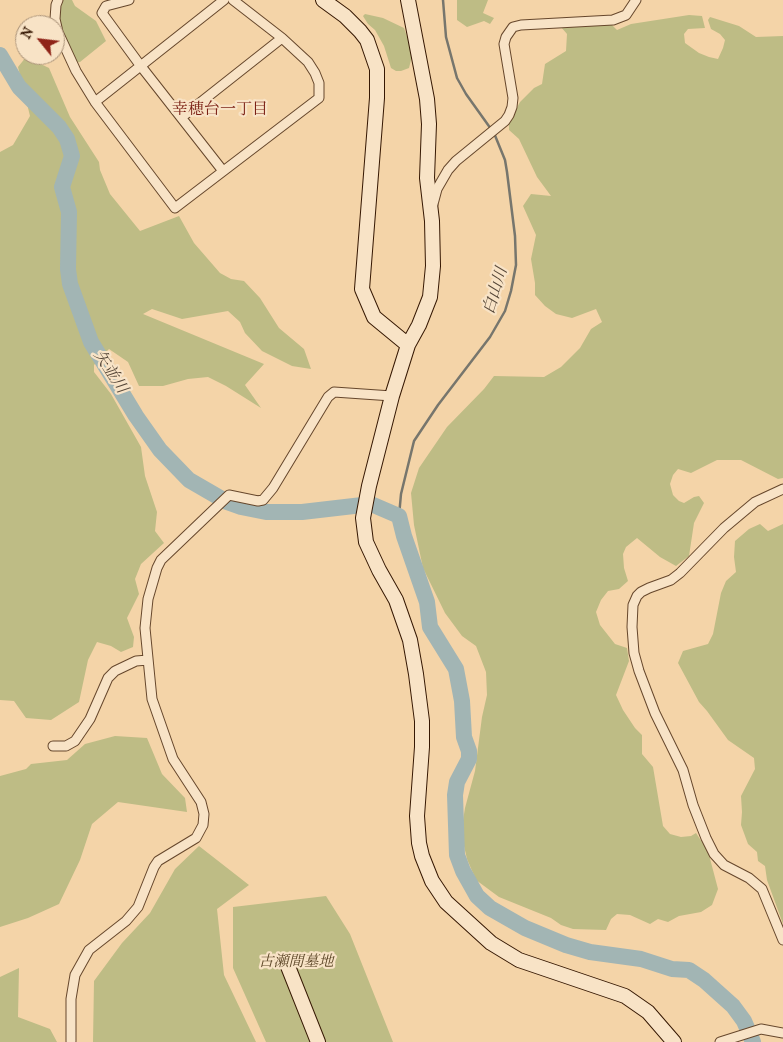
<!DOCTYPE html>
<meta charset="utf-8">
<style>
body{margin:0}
#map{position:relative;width:783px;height:1042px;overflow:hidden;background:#f4d4a8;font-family:"IM FELL French Canon",serif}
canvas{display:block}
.north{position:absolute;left:15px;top:15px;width:50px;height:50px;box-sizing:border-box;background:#f8e3c6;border:1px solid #aa9278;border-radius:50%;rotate:299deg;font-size:14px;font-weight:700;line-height:20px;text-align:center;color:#361803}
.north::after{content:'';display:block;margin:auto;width:18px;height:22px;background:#8f2418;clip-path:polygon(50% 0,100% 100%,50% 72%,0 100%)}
</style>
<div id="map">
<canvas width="783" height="1042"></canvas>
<div class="north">N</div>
</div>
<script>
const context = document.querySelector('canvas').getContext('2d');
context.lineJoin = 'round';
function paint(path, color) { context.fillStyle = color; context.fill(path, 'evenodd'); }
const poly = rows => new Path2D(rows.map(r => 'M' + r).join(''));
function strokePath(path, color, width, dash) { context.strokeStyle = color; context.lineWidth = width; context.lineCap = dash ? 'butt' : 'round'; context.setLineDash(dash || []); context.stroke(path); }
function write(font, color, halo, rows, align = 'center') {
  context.font = font + ' "IM FELL French Canon","Noto Serif JP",serif'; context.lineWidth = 4.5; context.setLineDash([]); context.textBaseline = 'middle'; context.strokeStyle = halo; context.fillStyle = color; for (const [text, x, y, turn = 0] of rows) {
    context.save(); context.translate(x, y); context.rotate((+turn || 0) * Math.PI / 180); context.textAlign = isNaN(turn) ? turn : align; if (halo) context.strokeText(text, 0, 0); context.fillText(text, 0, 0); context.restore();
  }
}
const green = poly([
 [63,0,72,0,75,6,96,21,106,41,80,62,72,64,55,28],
 [457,0,488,0,483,13,494,18,490,24,484,21,467,27,457,20],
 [365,14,383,18,404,28,411,48,411,60,409,68,401,71,396,71,391,68,384,46,375,30,368,24,363,16],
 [689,15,702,16,705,28,688,29,684,34,685,43,699,53,709,57,718,59,723,48,725,40,720,34,711,29,708,20,710,17,739,26,756,37,783,36,783,478,778,479,741,460,717,460,691,473,678,469,673,475,670,484,673,495,679,501,684,503,694,497,699,496,704,503,694,523,689,556,676,566,660,557,637,538,626,547,623,554,624,568,628,581,619,589,608,591,601,600,596,612,600,625,615,644,627,648,629,661,616,695,623,710,635,728,642,735,642,754,653,767,663,826,670,834,681,837,691,836,696,833,708,851,718,889,712,905,701,912,679,916,668,922,658,919,650,924,630,915,617,914,611,919,606,930,573,929,561,925,551,918,499,897,476,880,467,859,461,833,465,808,475,771,482,717,487,695,486,672,476,646,462,636,445,613,423,568,414,525,411,493,419,468,447,427,484,389,494,376,544,377,561,367,580,348,591,329,602,322,596,309,572,318,556,314,545,306,535,295,535,283,531,259,536,235,523,206,531,194,551,196,537,177,519,139,509,130,509,122,520,102,534,88,542,84,545,64,566,51,567,34,561,27,611,24,617,30,631,24],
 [26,57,49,68,70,117,99,162,100,170,110,194,140,231,179,216,194,243,220,273,231,279,244,281,260,298,279,328,304,349,311,369,292,366,262,351,245,333,240,322,228,311,182,319,152,309,143,314,264,364,245,385,261,408,226,386,208,377,188,379,163,386,139,386,128,362,109,349,94,365,94,372,111,394,141,447,145,476,157,512,155,531,164,543,141,564,135,579,139,594,127,618,134,637,133,647,121,652,111,646,97,642,88,660,79,702,51,720,26,718,14,701,0,700,0,152,13,145,30,116,18,67],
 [760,524,768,531,783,524,783,924,767,880,765,866,758,861,757,852,748,844,741,825,742,812,741,796,755,769,754,758,728,740,707,711,699,702,678,663,683,651,708,644,713,634,721,593,726,581,736,572,734,557,735,541,749,529],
 [115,736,147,738,162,774,185,798,187,812,118,802,92,824,80,860,59,904,28,918,0,927,0,776,26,769,31,764,67,760,85,744],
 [199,846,249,885,217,909,224,975,256,1042,93,1042,94,981,122,943,150,913,175,869],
 [326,896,350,934,393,1042,266,1042,233,968,233,907],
 [19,968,18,1017,50,1029,57,1042,0,1042,0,977]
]);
const stream = poly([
 [443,0,446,37,457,78,466,94,491,129],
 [399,516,401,494,414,441,438,405,490,337,505,311,511,291,516,265,515,236,507,172,505,160,494,133]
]);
const river = poly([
 [0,55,19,87,59,127,67,139,72,156,62,187,69,212,68,269,70,284,91,342,136,416,160,450,189,480,227,502,241,507,266,512,302,512,371,504,399,516,404,536,427,602,430,627,456,669,462,701,464,737,469,751,469,759,457,782,455,795,457,855,463,871,477,896,490,908,525,928,566,945,590,952,641,959,672,969,689,970,704,980,733,1006,744,1021,753,1042]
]);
const street = poly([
 [58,0,56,5,55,19,58,32,76,71,95,102,175,208,319,98,319,83,315,73,308,62,282,38,233,0],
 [129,0,106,6,102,13,140,65,223,171],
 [95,102,224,0],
 [182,117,282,38],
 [433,204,437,189,448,170,456,161,505,121,509,115,512,107,513,98,504,44,506,37,513,27,521,25,613,20,626,15,636,0],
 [783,489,755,502,724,528,680,573,671,580,649,588,641,592,637,596,633,605,632,627,634,653,639,671,655,713,683,770,693,805,706,838,714,854,724,865,749,878,762,889,783,940],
 [53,746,66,746,75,741,90,719,108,678,115,671,136,661,148,660],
 [71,1041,71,999,75,975,89,950,126,921,138,907,154,867,158,861,196,838,203,825,204,814,201,802,173,759,152,699,145,628,148,599,157,568,161,560,229,495,258,501,263,500,273,488,328,397,334,392,392,396],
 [720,1042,761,1029,783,1033]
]);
const secondary = poly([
 [323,0,345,16,360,31,367,40,377,69,377,98,362,289,374,317,408,345],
 [408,0,427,99,429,124,427,178,432,221,433,266,430,297,419,325,408,345,392,396,369,486,363,518,366,542,379,570,396,600,410,640,416,674,422,721,422,747,417,816,419,843,422,856,432,881,446,902,491,943,519,960,625,996,648,1012,674,1042],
 [287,964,318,1042]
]);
const parkNames = [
 ["古瀬間墓地",296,962]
];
const neighbourhoodNames = [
 ["幸穂台一丁目",220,110]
];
const waterNames = [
 ["白山川",496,291,-73],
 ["矢並川",110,372,57]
];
paint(green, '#bebc85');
strokePath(stream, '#77766d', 2.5);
strokePath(river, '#a2b5b4', 16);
strokePath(street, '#66472c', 11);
strokePath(secondary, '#361803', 16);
strokePath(street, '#f8e3c6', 9);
strokePath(secondary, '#f8e3c6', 14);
write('italic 15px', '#5f492a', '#f8e3c6', parkNames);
write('16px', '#7a1f14', '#f8e3c6', neighbourhoodNames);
write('italic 16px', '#564738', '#f8e3c6', waterNames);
</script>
